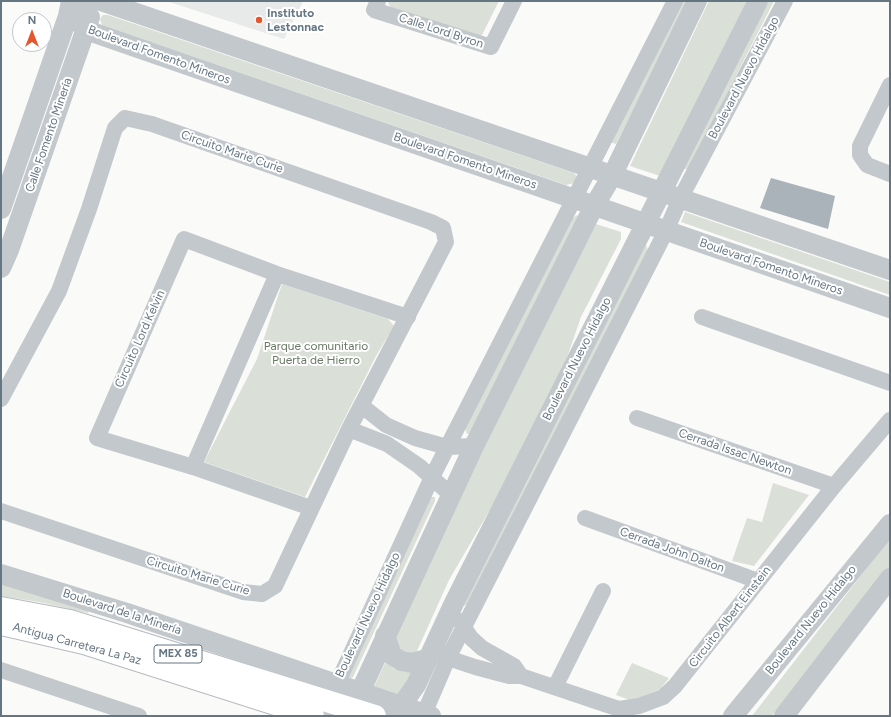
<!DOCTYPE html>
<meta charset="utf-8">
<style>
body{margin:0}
#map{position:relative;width:891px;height:717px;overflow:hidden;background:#fafaf8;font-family:Figtree,sans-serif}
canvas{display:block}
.frame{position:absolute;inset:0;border:2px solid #657683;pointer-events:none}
.north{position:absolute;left:12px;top:12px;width:40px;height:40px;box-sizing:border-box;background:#fff;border:1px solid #c1c8cd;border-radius:50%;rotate:0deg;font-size:11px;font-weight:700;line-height:16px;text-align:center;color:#657683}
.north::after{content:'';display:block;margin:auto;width:14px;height:18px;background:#e4572e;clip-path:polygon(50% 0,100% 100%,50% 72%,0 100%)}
</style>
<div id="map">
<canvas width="891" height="717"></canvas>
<div class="frame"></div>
<div class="north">N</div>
</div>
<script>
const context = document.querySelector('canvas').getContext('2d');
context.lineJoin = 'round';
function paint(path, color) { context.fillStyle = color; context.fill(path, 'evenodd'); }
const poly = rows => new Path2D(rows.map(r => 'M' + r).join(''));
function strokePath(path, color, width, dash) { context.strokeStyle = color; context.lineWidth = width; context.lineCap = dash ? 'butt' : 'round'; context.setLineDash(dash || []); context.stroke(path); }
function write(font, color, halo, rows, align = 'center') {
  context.font = font + ' Figtree,sans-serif'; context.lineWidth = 4; context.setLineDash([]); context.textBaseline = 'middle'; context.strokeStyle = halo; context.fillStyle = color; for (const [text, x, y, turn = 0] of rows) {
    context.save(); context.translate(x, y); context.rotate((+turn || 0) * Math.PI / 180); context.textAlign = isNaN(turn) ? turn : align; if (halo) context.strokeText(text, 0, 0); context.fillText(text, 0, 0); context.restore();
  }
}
const built = poly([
 [166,1,303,1,284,39]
]);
const green = poly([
 [387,1,499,1,482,35,475,36,399,12,390,6],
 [681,1,689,1,616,144,610,142],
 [709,1,750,1,660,176,630,166],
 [767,1,774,1,688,170,683,168],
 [103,15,108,15,574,173,578,178,574,183,566,185,102,25,100,19],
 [685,212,890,282,890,295,681,222],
 [577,215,580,219,471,433,467,434,465,429,573,218],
 [596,224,621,232,621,239,581,317,561,375,509,477,449,580,417,651,413,654,406,655,394,641,468,473],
 [646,245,648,250,469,603,464,606,464,599],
 [282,284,388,319,394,326,376,356,305,497,204,462,257,359],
 [773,483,809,495,754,566,732,561,747,518,762,522],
 [431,497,435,497,435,501,353,677,347,680],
 [890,538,890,567,772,716,752,716],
 [1,584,89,609,88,613,39,602,1,596],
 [386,661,394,669,406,672,415,670,402,696,374,687],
 [632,663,669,678,660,689,632,701,616,695]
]);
const building = poly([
 [771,178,835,196,828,229,760,208]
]);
const minor = poly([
 [378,1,374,10,491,47,514,1],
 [890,85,860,146,860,155,867,165,890,174],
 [702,317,890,383],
 [1,399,59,291,89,209,115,128,125,118,152,124,431,222,443,228,446,242,349,429,275,586,262,594,243,592,1,511],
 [362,406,386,425,415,438,447,447,474,446],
 [637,418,834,486],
 [349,429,387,444,419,466,451,495],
 [193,467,277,274],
 [311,508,193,467,97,438,184,239,277,274,408,317],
 [585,518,758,581],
 [460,621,471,638,482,648,514,666,521,676],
 [439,652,448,658,475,667,509,676,521,676,619,709,639,706,663,697,675,686,834,486,890,420],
 [1,670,139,716],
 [555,687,603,591],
 [334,716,330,712,329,702,337,684,432,477,675,1],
 [418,716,424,714,448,658,666,231,680,199,785,1]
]);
const tertiary = poly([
 [89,1,69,11,86,30,890,308],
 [101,1,890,270],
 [1,209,68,16,71,1],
 [1,268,9,250,90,17],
 [1,574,127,613,431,716],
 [385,636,392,655,401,661,412,663,427,659],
 [349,716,474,446,594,206,612,176,697,1],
 [394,716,416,685,454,603,758,1],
 [733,716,890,524],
 [784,716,890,578]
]);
const primary = poly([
 [1,608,70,621,375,716],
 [1,624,84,643,313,716]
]);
const markers = [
 [259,20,4,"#e4572e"]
];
const shields = [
 [178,654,48]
];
const shieldNames = [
 ["MEX 85",178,654]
];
const poiNames = [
 ["Instituto",267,13],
 ["Lestonnac",267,27]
];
const streetNames = [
 ["Calle Lord Byron",441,31,18],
 ["Boulevard Fomento Mineros",159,55,20],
 ["Boulevard Nuevo Hidalgo",744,78,-62],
 ["Calle Fomento Minería",49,135,-71],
 ["Circuito Marie Curie",232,152,19],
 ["Boulevard Fomento Mineros",465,161,19],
 ["Boulevard Fomento Mineros",771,267,19],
 ["Circuito Lord Kelvin",140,339,-66],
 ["Boulevard Nuevo Hidalgo",577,359,-63],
 ["Cerrada Issac Newton",735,452,19],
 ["Cerrada John Dalton",672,550,20],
 ["Circuito Marie Curie",198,576,17],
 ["Boulevard de la Minería",122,612,18],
 ["Boulevard Nuevo Hidalgo",368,615,-65],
 ["Circuito Albert Einstein",730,617,-52],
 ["Boulevard Nuevo Hidalgo",811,620,-51],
 ["Antigua Carretera La Paz",77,644,15]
];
const parkNames = [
 ["Parque comunitario",316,346],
 ["Puerta de Hierro",316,360]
];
paint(built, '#e8e9e9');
paint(green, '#dadfd7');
paint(building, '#aab3b9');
strokePath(primary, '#b5babe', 24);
strokePath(minor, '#c3c8cc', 16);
strokePath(tertiary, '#c3c8cc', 20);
strokePath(primary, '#fff', 22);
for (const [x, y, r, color] of markers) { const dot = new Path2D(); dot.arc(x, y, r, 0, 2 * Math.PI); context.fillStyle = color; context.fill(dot); strokePath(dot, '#fff', 1.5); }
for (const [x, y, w] of shields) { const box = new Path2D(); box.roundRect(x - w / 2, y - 9, w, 18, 3); context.fillStyle = '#fff'; context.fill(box); strokePath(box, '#657683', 1); }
write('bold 11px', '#657683', null, shieldNames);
write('bold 12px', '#657683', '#fff', poiNames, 'left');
write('12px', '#657683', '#fff', streetNames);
write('12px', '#687a64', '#fff', parkNames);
</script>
